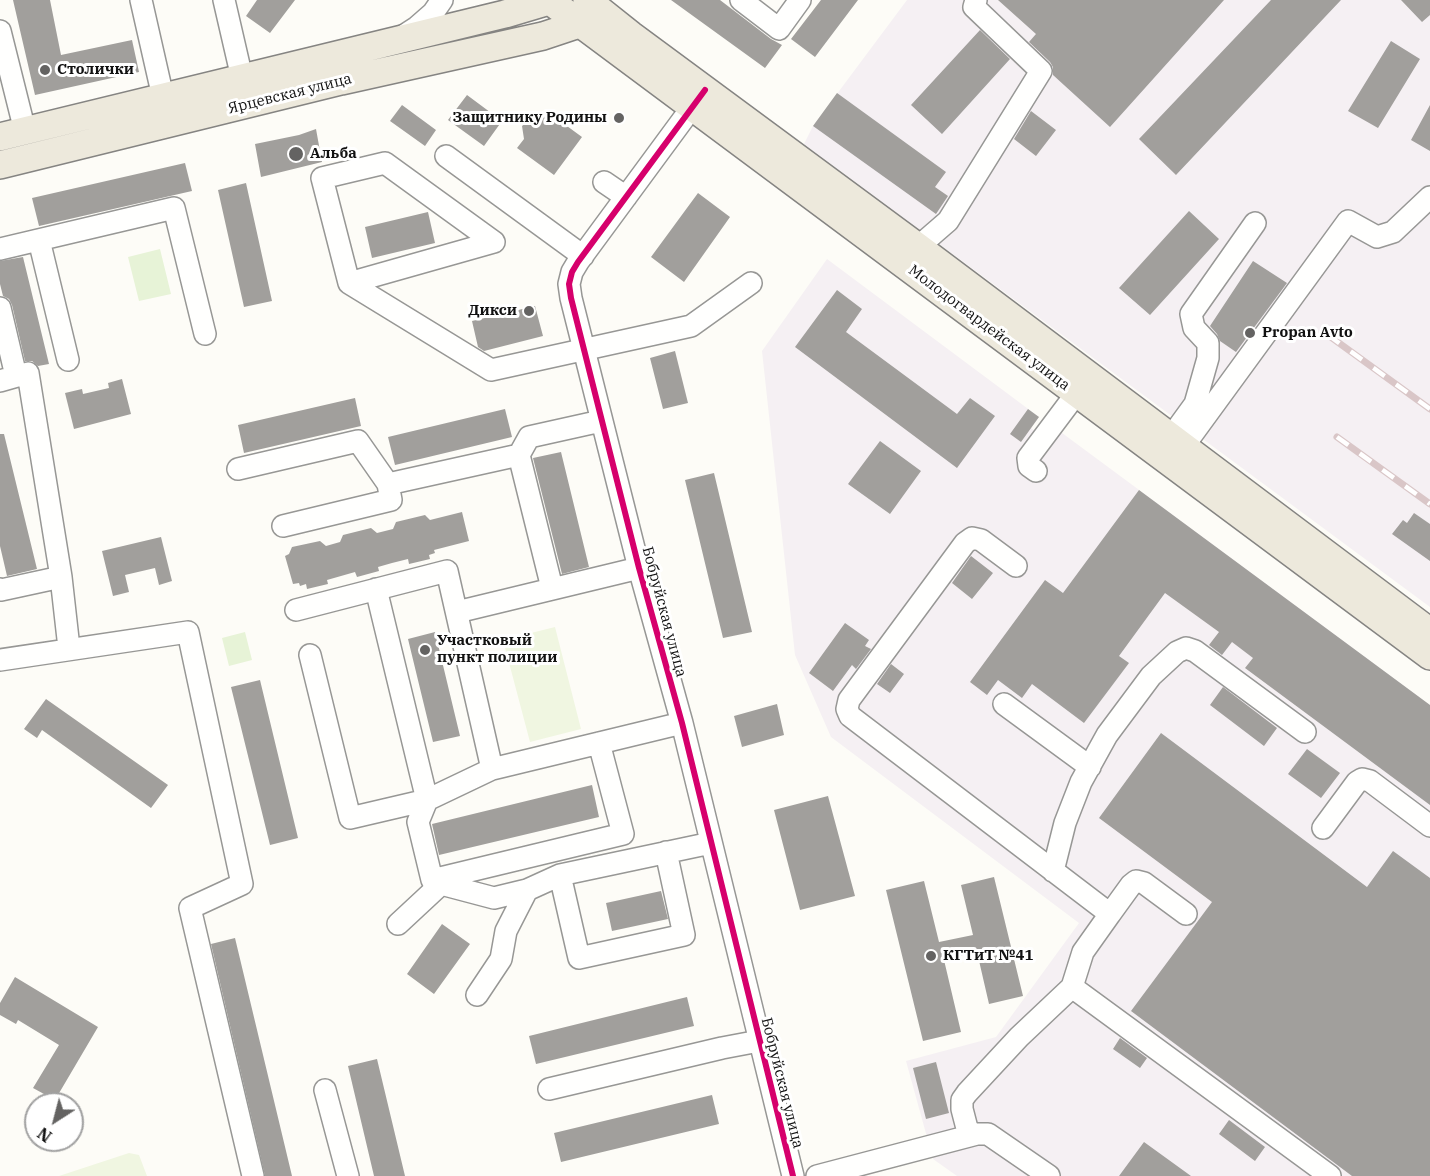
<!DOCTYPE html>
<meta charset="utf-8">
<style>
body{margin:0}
#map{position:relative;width:1430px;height:1176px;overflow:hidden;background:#fdfcf7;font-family:"IBM Plex Serif",serif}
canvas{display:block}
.north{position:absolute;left:24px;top:1092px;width:60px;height:60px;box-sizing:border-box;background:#fff;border:2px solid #a0a0a0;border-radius:50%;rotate:216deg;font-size:16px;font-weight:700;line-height:24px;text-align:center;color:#111}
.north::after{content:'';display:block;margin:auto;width:21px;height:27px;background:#646362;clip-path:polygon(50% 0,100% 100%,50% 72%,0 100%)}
</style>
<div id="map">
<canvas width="1430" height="1176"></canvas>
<div class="north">N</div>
</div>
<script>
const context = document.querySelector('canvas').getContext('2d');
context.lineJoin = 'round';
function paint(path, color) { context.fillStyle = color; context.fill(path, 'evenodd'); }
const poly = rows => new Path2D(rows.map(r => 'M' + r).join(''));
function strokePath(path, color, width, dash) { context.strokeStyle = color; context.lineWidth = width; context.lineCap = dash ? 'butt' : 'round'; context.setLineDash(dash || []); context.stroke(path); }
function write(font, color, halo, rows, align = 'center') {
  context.font = font + ' "IBM Plex Serif",serif'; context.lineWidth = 6; context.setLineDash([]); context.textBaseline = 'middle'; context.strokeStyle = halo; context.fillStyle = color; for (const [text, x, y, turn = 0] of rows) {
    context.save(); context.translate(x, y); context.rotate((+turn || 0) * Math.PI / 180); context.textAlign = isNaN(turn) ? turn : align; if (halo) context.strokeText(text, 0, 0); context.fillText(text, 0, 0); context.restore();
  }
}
const industrial = poly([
 [907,0,1430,0,1430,607,804,144,813,126],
 [827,259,1039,417,1031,428,1049,442,1058,430,1430,705,1430,1176,957,1176,933,1159,906,1061,996,1037,1079,923,831,737,795,655,762,351]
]);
const green = poly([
 [160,249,171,294,139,301,128,257],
 [245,632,252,660,229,666,222,638]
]);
const pitch = poly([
 [555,627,581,729,530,742,503,640],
 [129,1153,139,1155,147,1176,59,1176]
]);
const building = poly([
 [13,0,50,0,61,55,132,40,139,72,35,95],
 [257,0,295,0,270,33,246,16],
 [671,0,720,0,771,39,782,45,765,68],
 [821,0,858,0,815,57,791,39],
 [998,0,1224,0,1110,127,1053,75,1053,67,1050,62,1029,42,1036,34],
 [1271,0,1341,0,1176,175,1139,139],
 [1401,0,1430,0,1430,15,1422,22],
 [980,30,1010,59,942,134,911,105],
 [1391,41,1420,59,1378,128,1348,111],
 [837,93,946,172,935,187,948,196,936,214,813,126],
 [467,95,502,121,484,146,448,120],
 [402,105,436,130,425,146,390,121],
 [1430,105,1430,151,1411,140],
 [545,110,582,137,554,175,517,148,524,139,522,126,528,121,537,120],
 [1031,111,1056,130,1036,156,1014,139],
 [316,129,322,162,261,177,255,144,299,135],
 [185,163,192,191,39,226,32,198],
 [246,183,272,301,244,307,218,190],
 [698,193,730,217,684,282,651,257],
 [1189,211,1219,239,1150,315,1119,288],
 [428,212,435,243,372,258,365,227],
 [23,257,49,364,38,366,32,361,25,361,12,305,9,299,3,296,0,284,0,261],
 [1253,261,1287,283,1236,352,1220,341,1217,334,1210,326],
 [837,290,862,309,846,332,957,414,970,398,995,416,957,468,795,347],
 [535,306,543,336,484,351,478,347,472,321],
 [675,351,688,403,663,409,650,358],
 [122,379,131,414,74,429,65,393,82,389,83,394,109,388,108,383],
 [355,398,361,426,244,453,238,425],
 [505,409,512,437,395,465,388,437],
 [1028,409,1039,417,1021,442,1010,434],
 [0,434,4,434,37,569,7,576,0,546],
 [880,441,921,471,890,514,848,484],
 [561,452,589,567,562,574,533,458],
 [714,473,752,632,723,638,685,480],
 [1139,490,1430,705,1430,805,1245,668,1253,658,1232,642,1222,655,1209,645,1219,632,1165,593,1119,656,1129,663,1084,723,1032,684,1022,698,998,680,987,695,970,682,1045,580,1063,593],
 [462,512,469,541,434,550,435,553,429,555,430,559,409,564,408,559,392,563,378,567,379,571,357,577,355,572,327,580,328,584,307,589,306,584,300,586,299,583,293,584,285,556,289,554,292,547,320,541,326,546,340,542,343,535,371,528,377,533,393,529,396,522,425,515,430,520],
 [1414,513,1430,524,1430,561,1392,534,1403,520,1407,523],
 [161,537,172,581,159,585,155,568,125,575,129,592,113,596,102,551],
 [971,556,993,573,972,599,952,583],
 [845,623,869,640,865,646,871,649,856,669,852,665,833,691,809,673],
 [435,632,460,736,433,742,408,639],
 [891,664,904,674,890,693,877,684],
 [260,680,298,838,270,845,231,687],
 [1223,687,1277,728,1264,746,1210,705],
 [46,699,168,785,151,808,42,730,37,738,24,729],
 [777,704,784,735,742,747,734,716],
 [1161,733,1367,887,1393,851,1430,878,1430,1176,1352,1176,1131,1011,1212,902,1099,818],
 [1307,749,1340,773,1321,798,1288,774],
 [592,785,599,817,439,855,432,824],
 [828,796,855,896,800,910,774,810],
 [994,877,1023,996,989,1004,977,952,944,960,961,1032,923,1041,886,890,924,881,939,942,973,935,961,885],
 [661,891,668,919,612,931,606,903],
 [442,924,470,944,434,994,407,974],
 [235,938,292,1176,265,1176,211,944],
 [15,977,98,1027,55,1100,33,1088,59,1045,18,1020,16,1024,0,1015,0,1003],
 [687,997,694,1026,536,1064,529,1036],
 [1120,1038,1147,1058,1140,1068,1113,1049],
 [377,1059,405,1176,374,1176,348,1066],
 [936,1062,949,1113,926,1119,913,1068],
 [712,1095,719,1124,561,1162,554,1133],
 [1229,1120,1265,1147,1255,1161,1219,1134],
 [1144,1142,1191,1176,1119,1176]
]);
const minor = poly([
 [141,0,163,97],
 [224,0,242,78],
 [741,0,779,29,800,0],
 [0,31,25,131],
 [403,36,417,27,433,13,442,0],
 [701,95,578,262,572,272,569,284,571,298,639,568,682,723,793,1176],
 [446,156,583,256],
 [604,182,626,197],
 [39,240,68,360],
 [494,242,385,163,322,178,349,283,491,370,691,326,751,283],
 [918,247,948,221,1041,71,974,7,976,0],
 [0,249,174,208,205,334],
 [349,283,494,242],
 [0,308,16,376],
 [0,381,28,373,61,577,69,648],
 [1171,437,1195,404,1208,358,1208,343,1194,328,1191,314,1255,223],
 [1183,447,1348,221,1377,237,1393,232,1430,197],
 [519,455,552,588],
 [238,469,358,441,388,484,391,500,283,526],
 [1036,471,1029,466,1028,458,1085,382],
 [388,484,519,455,529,437,601,421],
 [1016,566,981,540,972,538,965,543,849,700,847,709,850,716,1110,914,1083,952,1072,987,1330,1176],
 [0,589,1,590,61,577],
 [376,589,427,800,418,822,432,880,623,834,599,743],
 [296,610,447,571,492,769],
 [457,612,639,568],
 [310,655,350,818,427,800,492,769,682,723],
 [0,660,188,632,242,884,190,908,253,1176],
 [1004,704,1090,767],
 [1323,828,1357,782,1362,779,1370,781,1430,826],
 [1053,871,1065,823,1081,782,1107,735,1151,676,1177,652,1186,648,1195,651,1305,732],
 [560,875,579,958,684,935,666,852],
 [1110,914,1131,885,1136,881,1144,883,1186,914],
 [398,924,441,884,494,898,527,890,560,875,711,843],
 [477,995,501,959,506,931,527,890],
 [549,1089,722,1048,759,1041],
 [325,1090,348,1176],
 [969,1136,962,1109,962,1100,967,1093,1019,1037,1072,987],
 [817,1176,977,1134,988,1134,1049,1176]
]);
const major = poly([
 [587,0,631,35,918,247,1430,632],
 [550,1,1430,656],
 [0,137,505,14,552,0],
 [0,165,341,81,543,36,579,24,591,16]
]);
const rail = poly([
 [1328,335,1430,409],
 [1337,437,1430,504]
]);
const cycleway = poly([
 [705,90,578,262,572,272,569,284,571,298,639,568,682,723,793,1176]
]);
const markers = [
 [45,70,6,"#646362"],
 [619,118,6,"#646362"],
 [296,154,8,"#646362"],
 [529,311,6,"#646362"],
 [1250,333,6,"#646362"],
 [425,650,6,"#646362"],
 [931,956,6,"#646362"]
];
const poiNames = [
 ["Столички",57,70],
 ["Защитнику Родины",607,118,"right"],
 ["Альба",310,154],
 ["Дикси",517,311,"right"],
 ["Propan Avto",1262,333],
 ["Участковый",437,641],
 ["пункт полиции",437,658],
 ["КГТиТ №41",943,956]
];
const streetNames = [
 ["Ярцевская улица",290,94,-14],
 ["Молодогвардейская улица",989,328,37],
 ["Бобруйская улица",664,612,75],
 ["Бобруйская улица",782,1083,76]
];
paint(industrial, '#f5f0f3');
paint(green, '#e7f3d7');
paint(pitch, '#f0f6e1');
paint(building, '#a19f9c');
strokePath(minor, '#979795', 24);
strokePath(major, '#858482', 30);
strokePath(minor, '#fffffe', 21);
strokePath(major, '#ede9dc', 27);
strokePath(rail, '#d9c6c7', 7);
strokePath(rail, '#fff', 4.5, [14]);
strokePath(cycleway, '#d6006c', 6);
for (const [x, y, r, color] of markers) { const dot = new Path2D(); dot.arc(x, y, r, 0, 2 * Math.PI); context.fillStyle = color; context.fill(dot); strokePath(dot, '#fff', 2); }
write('bold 15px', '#111', '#fff', poiNames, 'left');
write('15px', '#111', '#fff', streetNames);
</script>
